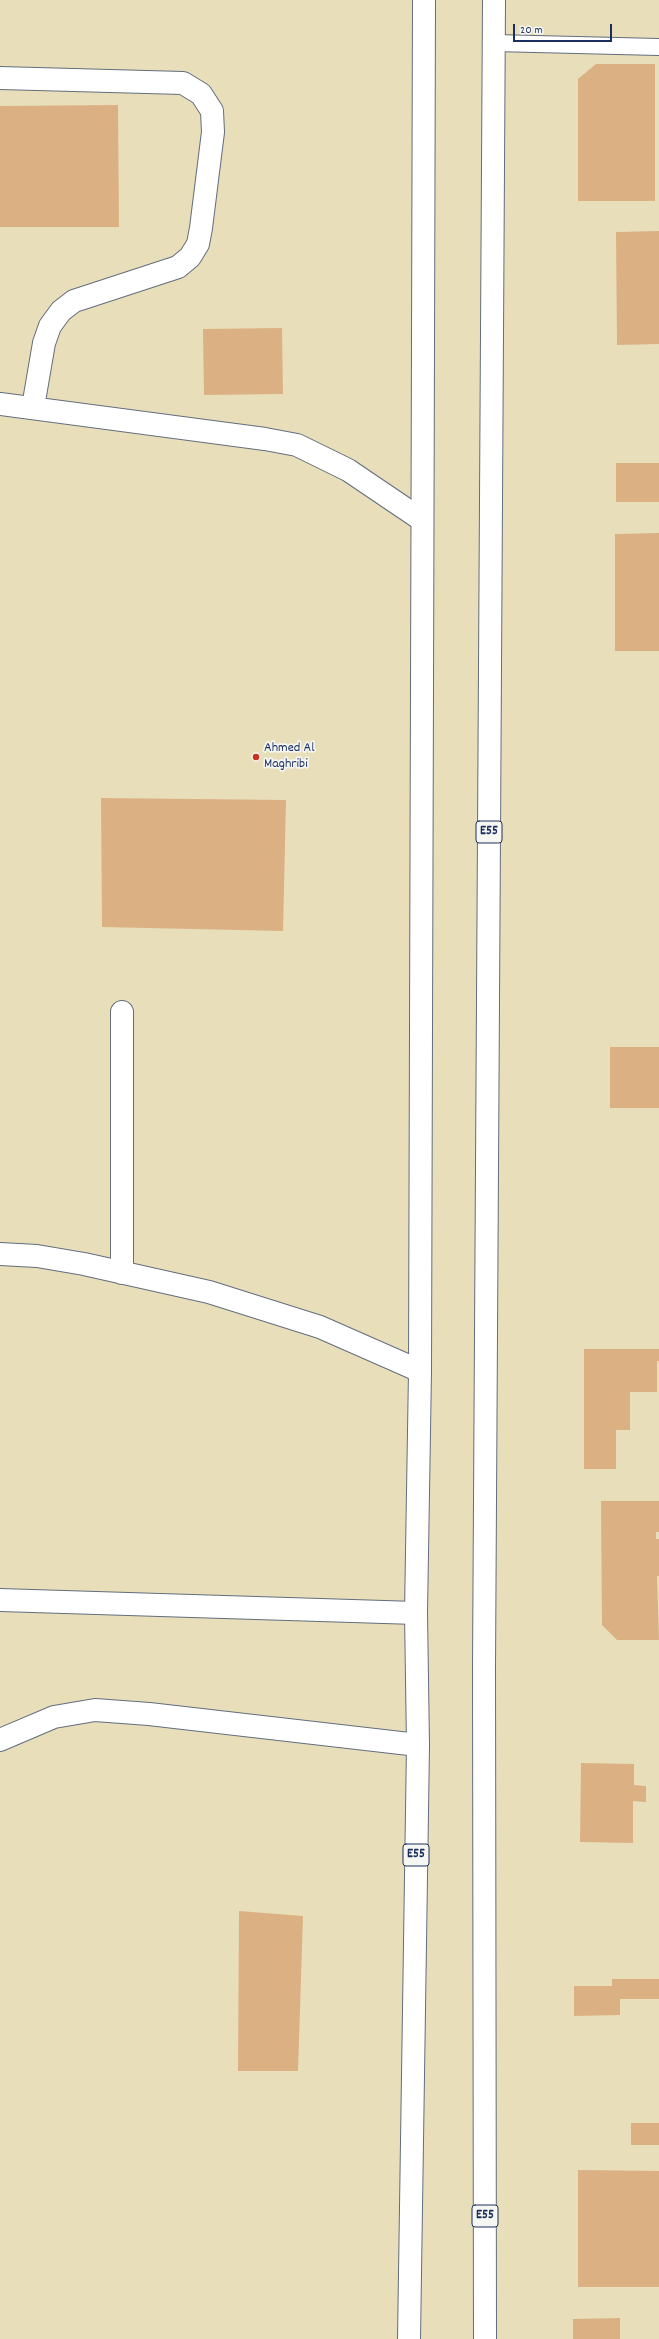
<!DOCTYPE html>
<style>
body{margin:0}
#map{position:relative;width:659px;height:2339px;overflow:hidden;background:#e8dfba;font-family:Dekko,sans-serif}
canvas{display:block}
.scale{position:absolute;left:513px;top:24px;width:99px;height:18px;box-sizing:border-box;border:2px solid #1b2f5e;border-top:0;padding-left:5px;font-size:12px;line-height:14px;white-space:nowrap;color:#1b2f5e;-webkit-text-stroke:3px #f6f6f2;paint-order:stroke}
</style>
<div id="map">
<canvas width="659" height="2339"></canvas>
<div class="scale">20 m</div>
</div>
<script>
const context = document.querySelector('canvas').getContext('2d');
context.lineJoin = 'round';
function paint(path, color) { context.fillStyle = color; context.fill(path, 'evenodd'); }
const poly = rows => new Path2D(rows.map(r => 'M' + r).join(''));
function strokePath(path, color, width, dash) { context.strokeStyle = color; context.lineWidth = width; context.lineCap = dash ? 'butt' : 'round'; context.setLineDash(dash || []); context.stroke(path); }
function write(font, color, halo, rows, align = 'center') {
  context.font = font + ' Dekko,sans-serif'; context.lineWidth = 3.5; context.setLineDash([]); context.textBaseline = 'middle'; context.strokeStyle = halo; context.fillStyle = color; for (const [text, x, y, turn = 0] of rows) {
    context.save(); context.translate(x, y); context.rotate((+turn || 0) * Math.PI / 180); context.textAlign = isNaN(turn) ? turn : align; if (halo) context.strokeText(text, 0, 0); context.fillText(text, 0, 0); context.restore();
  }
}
const building = poly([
 [596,64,655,64,655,201,578,201,578,79],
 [118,105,119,227,0,227,0,106],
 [659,231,659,344,617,345,616,232],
 [282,328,283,394,204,395,203,329],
 [616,463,659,463,659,502,616,502],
 [659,533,659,651,615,651,615,534],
 [101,798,286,800,283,931,102,927],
 [610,1047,659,1047,659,1108,610,1108],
 [584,1349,659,1349,659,1361,657,1361,657,1392,630,1392,630,1430,616,1430,616,1469,584,1469],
 [601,1501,659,1501,659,1532,656,1532,656,1539,659,1539,659,1576,657,1576,659,1640,617,1640,602,1625],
 [581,1763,634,1764,634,1785,646,1786,646,1802,633,1801,633,1843,580,1842],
 [239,1911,303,1916,298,2071,238,2071],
 [612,1979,659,1979,659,1999,620,1999,620,2015,574,2016,574,1986,612,1986],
 [631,2123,659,2123,659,2145,631,2145],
 [578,2170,659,2171,659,2287,578,2287],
 [620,2318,620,2339,573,2339,573,2319]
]);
const service = poly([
 [494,43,659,47]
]);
const minor = poly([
 [0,78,183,83,201,94,212,111,213,132,201,228,198,244,190,257,178,267,74,301,61,311,50,326,44,343,33,407],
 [0,404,265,439,297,445,348,470,422,520],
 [122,1012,122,1273],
 [0,1254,37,1256,84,1264,209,1292,320,1327,420,1371],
 [0,1600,416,1613],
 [0,1740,54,1717,95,1710,149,1714,418,1745]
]);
const trunk = poly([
 [409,2339,418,1745,416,1613,420,1371,424,0],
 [485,2339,484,1664,494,0]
]);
const markers = [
 [256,757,4,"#c8321e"]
];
const shields = [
 [489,832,26],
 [416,1855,26],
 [485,2216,26]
];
const shieldNames = [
 ["E55",489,832],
 ["E55",416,1855],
 ["E55",485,2216]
];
const poiNames = [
 ["Ahmed Al",264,749],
 ["Maghribi",264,765]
];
paint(building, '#dbb083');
strokePath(service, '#636d7e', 18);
strokePath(minor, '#636d7e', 24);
strokePath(trunk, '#636d7e', 24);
strokePath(service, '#fff', 16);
strokePath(minor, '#fff', 22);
strokePath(trunk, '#fff', 22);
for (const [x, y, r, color] of markers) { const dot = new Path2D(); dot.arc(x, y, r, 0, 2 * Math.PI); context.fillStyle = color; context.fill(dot); strokePath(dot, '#f6f6f2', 1.5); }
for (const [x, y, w] of shields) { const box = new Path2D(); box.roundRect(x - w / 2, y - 11, w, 22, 3); context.fillStyle = '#f6f6f2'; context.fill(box); strokePath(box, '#1b2f5e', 1); }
write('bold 13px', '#1b2f5e', null, shieldNames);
write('14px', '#1b2f5e', '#f6f6f2', poiNames, 'left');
</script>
